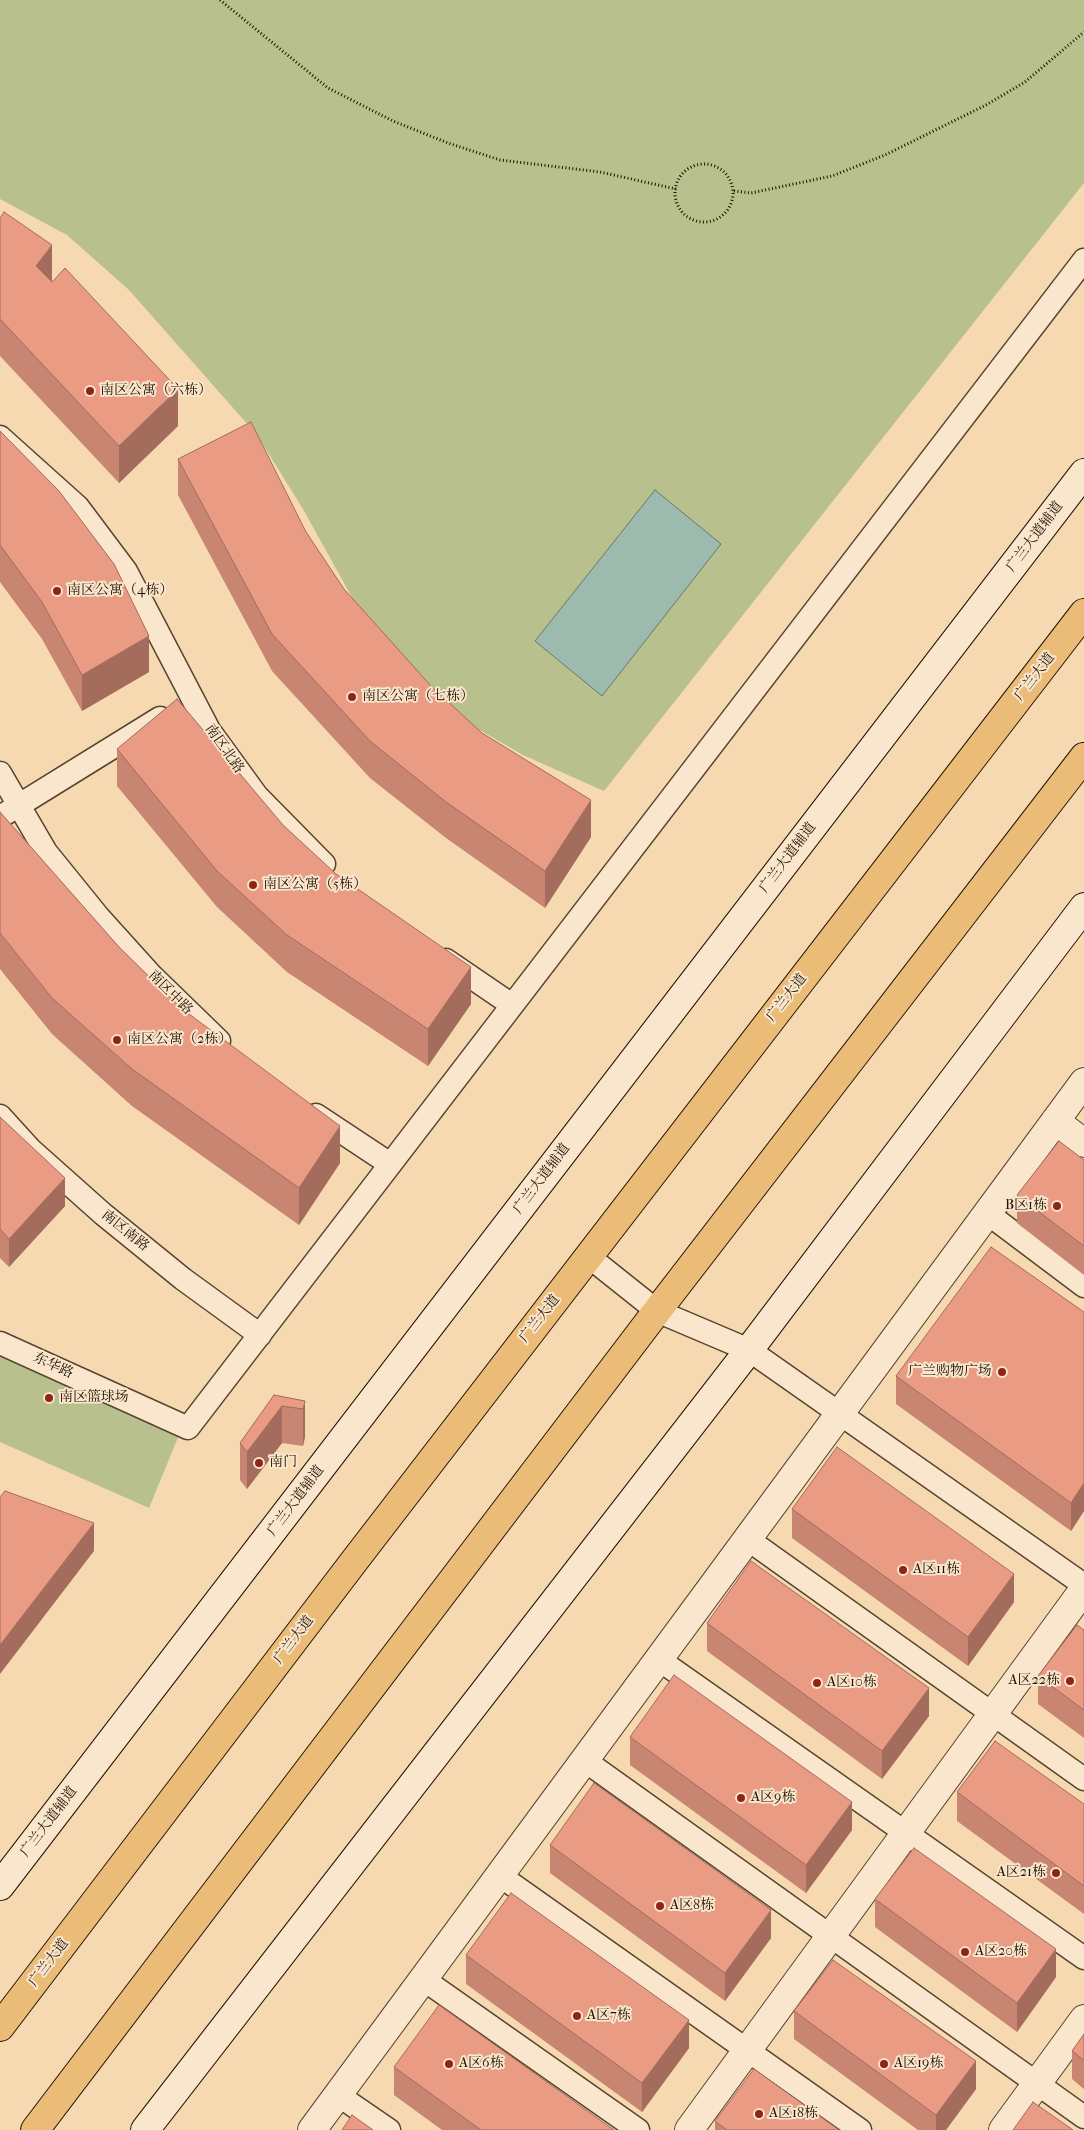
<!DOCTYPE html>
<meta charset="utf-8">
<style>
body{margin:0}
canvas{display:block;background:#f6d9b0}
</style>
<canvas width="1084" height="2130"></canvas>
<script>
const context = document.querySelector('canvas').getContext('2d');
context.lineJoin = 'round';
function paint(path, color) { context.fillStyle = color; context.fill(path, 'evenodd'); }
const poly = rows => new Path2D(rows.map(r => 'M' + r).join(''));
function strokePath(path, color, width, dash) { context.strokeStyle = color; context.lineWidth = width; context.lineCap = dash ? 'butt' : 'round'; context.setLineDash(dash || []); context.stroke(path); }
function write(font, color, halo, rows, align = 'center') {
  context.font = font + ' "IM FELL French Canon","Noto Serif SC",serif'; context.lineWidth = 4; context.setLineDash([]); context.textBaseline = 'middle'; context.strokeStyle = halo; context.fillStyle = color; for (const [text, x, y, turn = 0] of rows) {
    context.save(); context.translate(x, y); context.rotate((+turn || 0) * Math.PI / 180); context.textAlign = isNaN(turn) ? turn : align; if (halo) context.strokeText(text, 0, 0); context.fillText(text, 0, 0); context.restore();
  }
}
const green = poly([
 [0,0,1084,0,1084,183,604,791,523,755,450,713,364,619,303,509,257,435,129,290,67,235,0,199],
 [0,1356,179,1435,149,1508,0,1442]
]);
const water = poly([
 [655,490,721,544,602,696,535,641,655,490]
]);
const path = poly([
 [220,0,328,88,393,121,448,143,500,160,600,172,676,189],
 '675 193a29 29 0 1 1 58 0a29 29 0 1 1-58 0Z',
 [734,191,751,193,832,176,885,155,986,105,1025,82,1084,32]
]);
const lane = poly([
 [0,437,78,507,126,571,209,730,257,796,324,864],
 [0,773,46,852,97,915,152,976,219,1041],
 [0,817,160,718],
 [446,960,512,1005],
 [316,1115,390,1164],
 [0,1116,30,1149,103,1214,183,1279,260,1335],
 [987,1213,1084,1286],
 [588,1256,657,1311,749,1350,1084,1585],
 [0,1343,188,1428,1084,260],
 [746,1538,1084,1779],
 [658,1659,1084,1958],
 [584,1760,1084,2117],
 [499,1875,860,2130],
 [423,1979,638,2130],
 [338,2095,389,2130]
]);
const street = poly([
 [1055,1121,1084,1143],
 [312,2130,1084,1082],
 [689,2130,1084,1589],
 [1003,2130,1084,2019]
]);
const secondary = poly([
 [0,1886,1084,473],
 [145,2130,749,1350,1084,907]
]);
const primary = poly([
 [0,2027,355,1560,1084,613],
 [35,2130,657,1311,1084,757]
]);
const wall = poly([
 [0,218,52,282,178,426,119,483,0,356],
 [0,431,149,672,82,711,42,639,0,582],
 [178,459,306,532,344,589,431,686,591,837,545,908,446,838,370,778,272,671,178,495],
 [117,749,283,825,471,1004,428,1066,287,972,217,907,117,786],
 [0,812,119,947,340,1163,299,1225,132,1106,52,1034,0,969],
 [0,1117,65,1206,9,1267,0,1258],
 [1084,1160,1084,1275,1017,1223,1017,1195],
 [1084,1312,1084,1511,1071,1531,896,1404,896,1376],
 [274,1395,305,1401,305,1437,303,1446,282,1443,247,1489,240,1480,240,1443],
 [792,1509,1014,1602,968,1666,792,1538],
 [707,1623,929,1716,882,1779,707,1651],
 [1084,1630,1084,1738,1038,1704,1038,1676],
 [630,1737,852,1830,806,1893,630,1765],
 [957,1792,1084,1804,1084,1914,957,1821],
 [550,1845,771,1938,725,2001,550,1873],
 [875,1899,1056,1977,1017,2032,875,1927],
 [466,1955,689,2048,642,2112,466,1984],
 [794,2011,976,2089,946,2130,918,2130,794,2039],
 [1084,2034,1084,2089,1072,2079,1072,2051],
 [394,2067,614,2130,442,2130,394,2095],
 [715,2121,839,2130,715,2130]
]);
const shadedWall = poly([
 [52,245,52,282,36,266],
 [178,389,178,426,119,483,119,446],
 [149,636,149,672,82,711,82,675],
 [591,800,591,837,545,908,545,871],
 [471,967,471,1004,428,1066,428,1029],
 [340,1126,340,1163,299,1225,299,1188],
 [65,1178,65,1206,9,1267,9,1239],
 [305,1401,305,1437,303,1446,303,1409],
 [282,1406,282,1443,247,1489,247,1452],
 [1084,1483,1084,1511,1071,1531,1071,1503],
 [94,1523,94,1551,0,1674,0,1645],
 [1014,1574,1014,1602,968,1666,968,1637],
 [929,1688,929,1716,882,1779,882,1751],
 [852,1802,852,1830,806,1893,806,1865],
 [771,1910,771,1938,725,2001,725,1973],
 [1056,1949,1056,1977,1017,2032,1017,2003],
 [689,2020,689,2048,642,2112,642,2083],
 [976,2061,976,2089,946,2130,936,2130,936,2115]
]);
const building = poly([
 [4,212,52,245,36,266,52,282,65,268,178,389,119,446,0,319,0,218,4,212],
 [251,422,306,532,344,589,431,686,482,733,591,800,545,871,446,802,370,741,272,634,178,459,251,422],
 [0,431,59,491,114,564,149,636,82,675,42,602,0,545,0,431],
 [177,699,283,825,336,874,471,967,428,1029,287,935,217,871,117,749,177,699],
 [0,812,119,947,181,1008,340,1126,299,1188,132,1069,52,998,0,933,0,812],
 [0,1117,65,1178,9,1239,0,1229,0,1117],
 [1059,1141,1084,1160,1084,1246,1017,1195,1059,1141],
 [991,1247,1084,1312,1084,1483,1071,1503,896,1376,991,1247],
 [274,1395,305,1401,303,1409,282,1406,247,1452,240,1443,274,1395],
 [837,1447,1014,1574,968,1637,792,1509,837,1447],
 [5,1491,94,1523,0,1645,0,1497,5,1491],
 [751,1561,929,1688,882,1751,707,1623,751,1561],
 [1077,1625,1084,1630,1084,1710,1038,1676,1077,1625],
 [674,1675,852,1802,806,1865,630,1737,674,1675],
 [995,1741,1084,1804,1084,1886,957,1792,995,1741],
 [594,1783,771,1910,725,1973,550,1845,594,1783],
 [914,1848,1056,1949,1017,2003,875,1899,914,1848],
 [511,1893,689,2020,642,2083,466,1955,511,1893],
 [833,1960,976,2061,936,2115,794,2011,833,1960],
 [439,2005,614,2130,481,2130,394,2067,439,2005],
 [1084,2034,1084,2060,1072,2051,1084,2034],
 [754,2069,839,2130,727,2130,715,2121,754,2069],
 [1033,2102,1073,2130,1013,2130,1033,2102],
 [352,2115,373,2130,342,2130,352,2115]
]);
const markers = [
 [90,391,5,"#8f2418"],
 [57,591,5,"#8f2418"],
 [352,697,5,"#8f2418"],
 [253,885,5,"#8f2418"],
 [117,1040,5,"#8f2418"],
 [1057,1206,5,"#8f2418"],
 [1002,1372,5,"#8f2418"],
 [49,1398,5,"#8f2418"],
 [259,1463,5,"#8f2418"],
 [903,1570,5,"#8f2418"],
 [1070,1681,5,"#8f2418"],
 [817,1683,5,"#8f2418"],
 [741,1798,5,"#8f2418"],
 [1056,1873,5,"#8f2418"],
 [660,1906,5,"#8f2418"],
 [965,1952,5,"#8f2418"],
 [577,2016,5,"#8f2418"],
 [449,2064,5,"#8f2418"],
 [884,2064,5,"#8f2418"],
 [759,2114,5,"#8f2418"]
];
const poiNames = [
 ["南区公寓（六栋）",100,391],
 ["南区公寓（4栋）",67,591],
 ["南区公寓（七栋）",362,697],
 ["南区公寓（5栋）",263,885],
 ["南区公寓（2栋）",127,1040],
 ["B区1栋",1047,1206,"right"],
 ["广兰购物广场",992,1372,"right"],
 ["南区篮球场",59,1398],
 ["南门",269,1463],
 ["A区11栋",913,1570],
 ["A区22栋",1060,1681,"right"],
 ["A区10栋",827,1683],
 ["A区9栋",751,1798],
 ["A区21栋",1046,1873,"right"],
 ["A区8栋",670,1906],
 ["A区20栋",975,1952],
 ["A区7栋",587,2016],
 ["A区6栋",459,2064],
 ["A区19栋",894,2064],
 ["A区18栋",769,2114]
];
const streetNames = [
 ["广兰大道辅道",1035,537,-53],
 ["广兰大道",1035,677,-52],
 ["南区北路",224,749,55],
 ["广兰大道辅道",788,858,-53],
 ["南区中路",170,993,45],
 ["广兰大道",787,998,-52],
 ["广兰大道辅道",542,1179,-53],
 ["南区南路",125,1231,39],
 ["广兰大道",540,1319,-52],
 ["东华路",53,1366,25],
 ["广兰大道辅道",296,1501,-53],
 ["广兰大道",294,1640,-53],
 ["广兰大道辅道",49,1822,-53],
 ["广兰大道",49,1963,-53]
];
paint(green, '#b8c08e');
paint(water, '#9dbaae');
strokePath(water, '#6b776a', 1);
strokePath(lane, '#56442e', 25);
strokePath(street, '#56442e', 30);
strokePath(secondary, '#211203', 30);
strokePath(primary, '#211203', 30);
strokePath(path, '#211203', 3, [1, 2.5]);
strokePath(lane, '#f9e6cc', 22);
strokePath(street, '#f9e6cc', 28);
strokePath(secondary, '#f9e6cc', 28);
strokePath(primary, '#ebbc78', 28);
paint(wall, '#c88571');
paint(shadedWall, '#a36c5c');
paint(building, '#e99b83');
strokePath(building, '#a36c5c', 1);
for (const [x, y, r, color] of markers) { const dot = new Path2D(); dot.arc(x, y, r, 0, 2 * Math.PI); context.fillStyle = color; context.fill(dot); strokePath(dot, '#f9e6cc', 2); }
write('14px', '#211203', '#f9e6cc', poiNames, 'left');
write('14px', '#211203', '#f9e6cc', streetNames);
</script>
